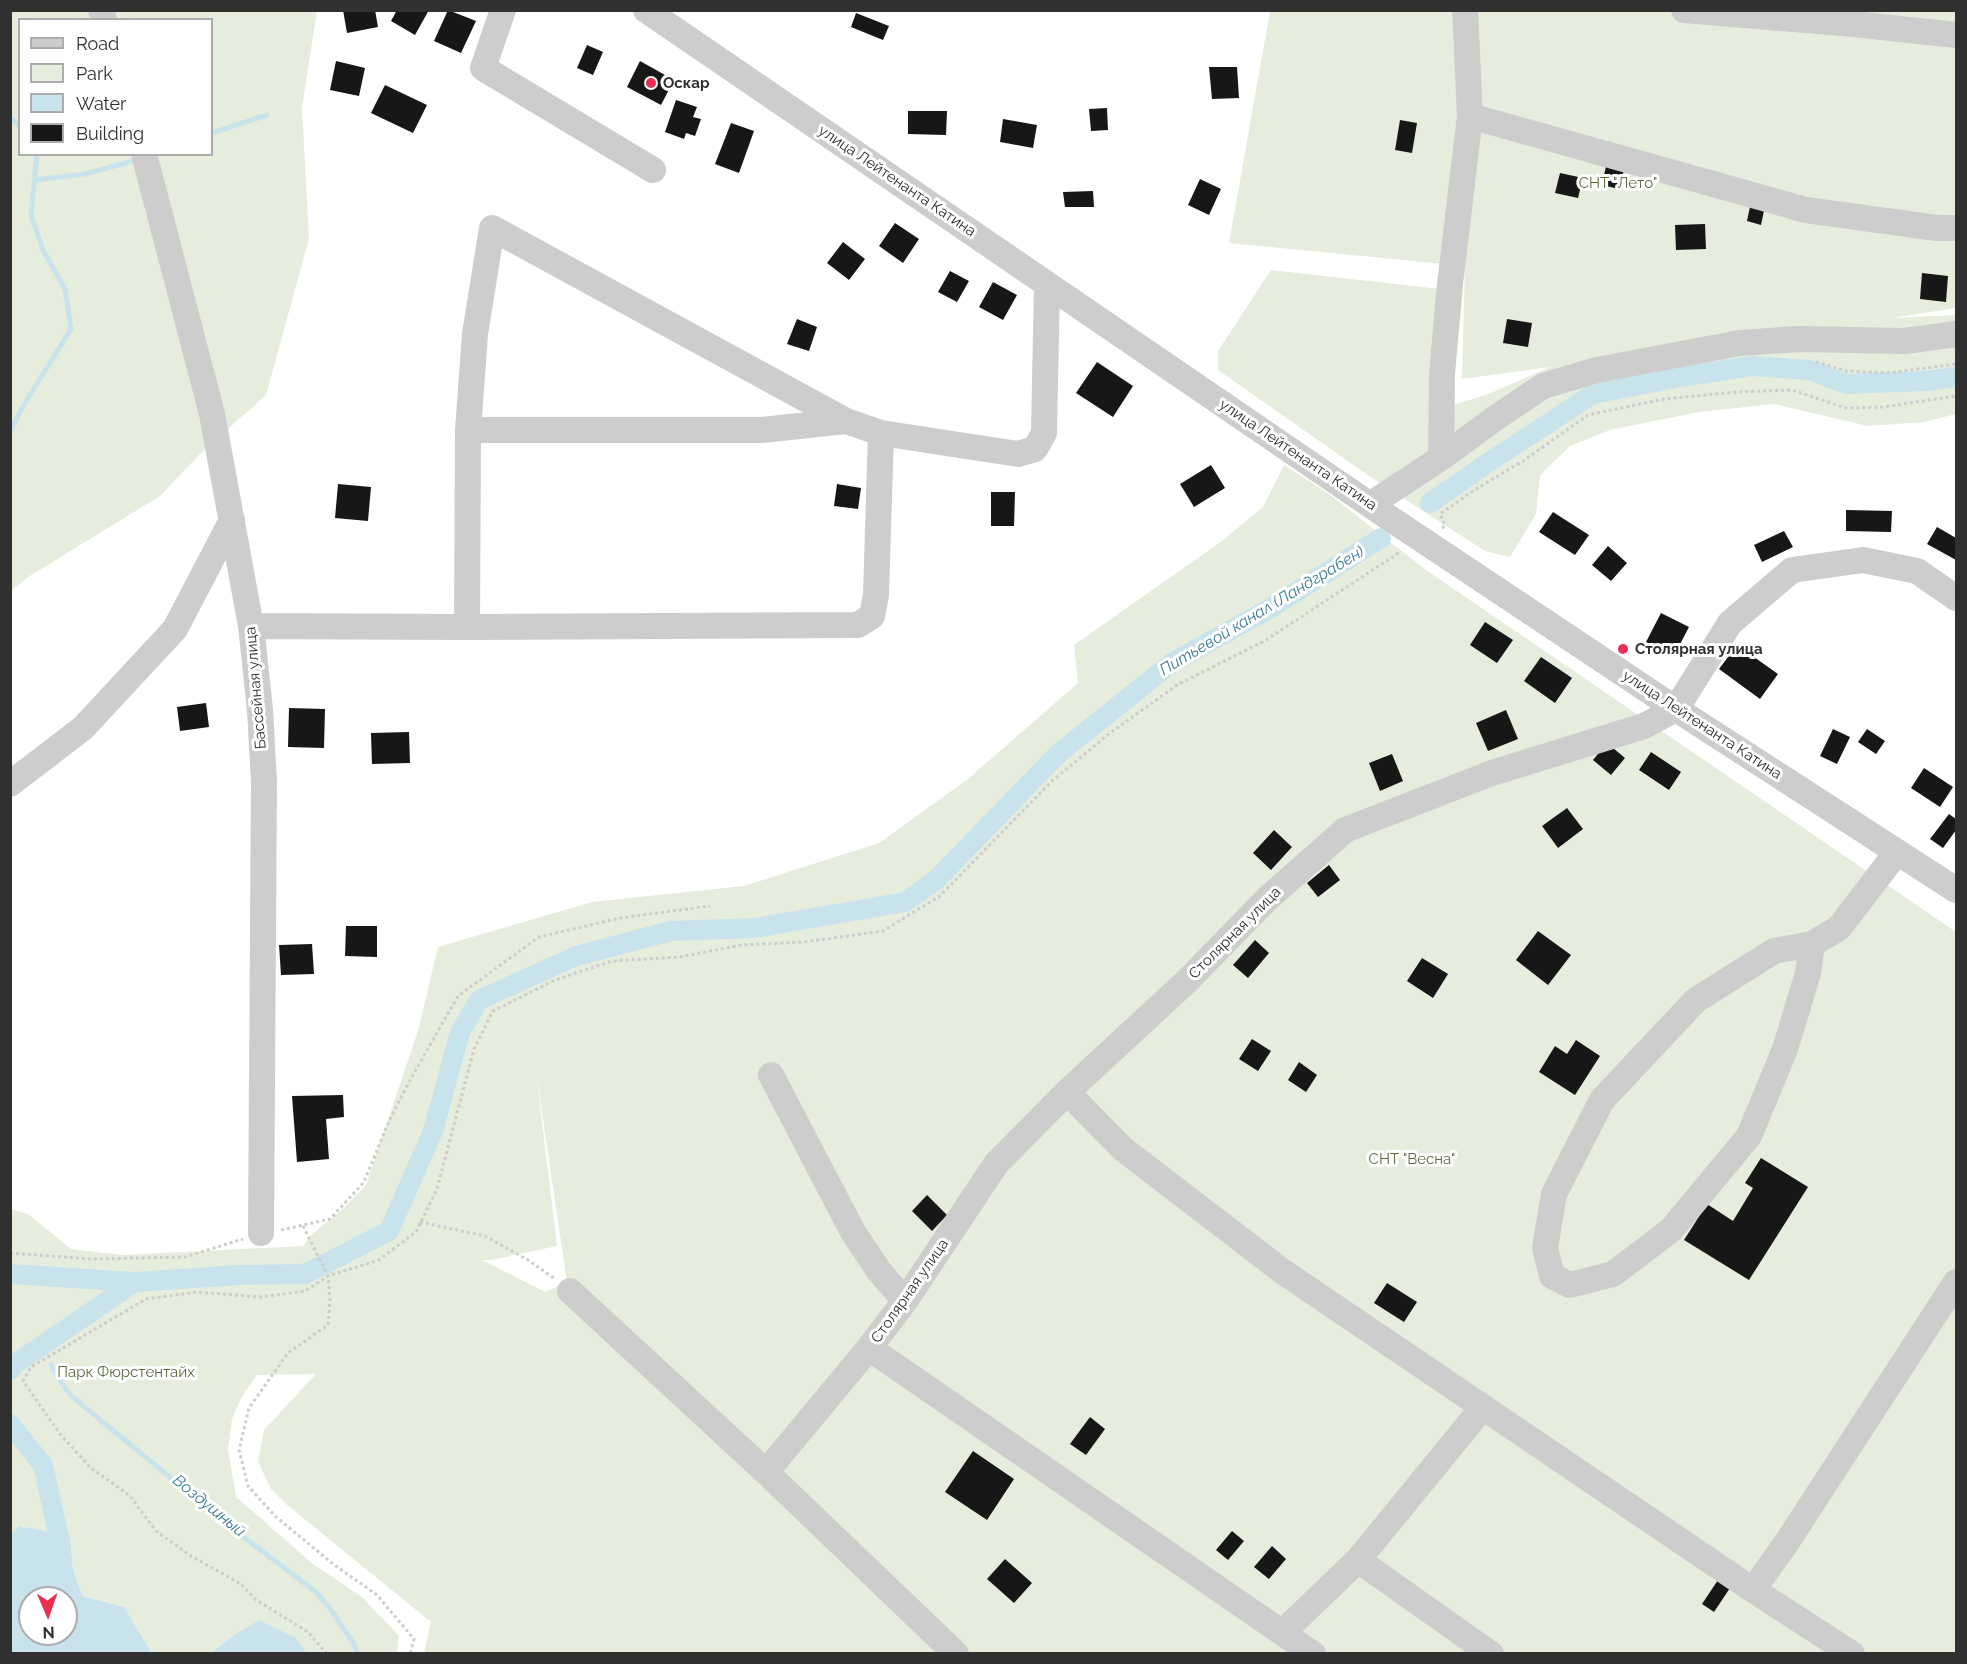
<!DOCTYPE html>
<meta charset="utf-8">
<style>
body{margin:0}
#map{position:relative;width:1967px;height:1664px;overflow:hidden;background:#fff;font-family:Raleway,sans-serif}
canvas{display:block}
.frame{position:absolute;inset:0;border:12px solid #303030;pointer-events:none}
.legend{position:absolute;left:18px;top:18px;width:195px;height:138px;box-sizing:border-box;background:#fff;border:2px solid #acacac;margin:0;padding:8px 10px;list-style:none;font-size:18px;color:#303030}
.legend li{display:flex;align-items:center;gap:12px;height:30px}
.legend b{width:30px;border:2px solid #acacac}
.north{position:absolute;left:18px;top:1586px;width:60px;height:60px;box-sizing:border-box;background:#fff;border:2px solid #acacac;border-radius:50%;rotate:178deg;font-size:16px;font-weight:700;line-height:24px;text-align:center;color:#303030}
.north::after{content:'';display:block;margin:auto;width:21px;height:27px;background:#e92f52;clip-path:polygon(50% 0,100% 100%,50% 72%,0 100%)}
</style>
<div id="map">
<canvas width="1967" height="1664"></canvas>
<div class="frame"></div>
<ul class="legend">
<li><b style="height:8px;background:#cdcdcd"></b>Road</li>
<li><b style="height:16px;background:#e7eddd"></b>Park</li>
<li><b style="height:16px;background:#c9e3ed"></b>Water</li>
<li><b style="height:16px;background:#171717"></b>Building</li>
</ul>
<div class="north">N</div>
</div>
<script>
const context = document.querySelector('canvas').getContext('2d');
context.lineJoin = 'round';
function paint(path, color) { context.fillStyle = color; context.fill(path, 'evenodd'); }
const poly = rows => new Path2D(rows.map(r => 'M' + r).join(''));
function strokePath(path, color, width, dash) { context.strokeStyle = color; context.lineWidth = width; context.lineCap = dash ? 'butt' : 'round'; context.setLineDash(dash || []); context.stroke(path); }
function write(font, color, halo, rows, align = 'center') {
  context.font = font + ' Raleway,sans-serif'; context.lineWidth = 6; context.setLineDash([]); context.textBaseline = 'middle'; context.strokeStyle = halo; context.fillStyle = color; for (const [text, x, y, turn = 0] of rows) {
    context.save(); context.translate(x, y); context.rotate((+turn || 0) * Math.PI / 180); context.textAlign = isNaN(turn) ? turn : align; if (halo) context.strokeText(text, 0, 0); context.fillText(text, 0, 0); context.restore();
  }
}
const green = poly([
 [11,11,317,11,302,107,309,239,266,395,198,456,160,496,28,577,11,591],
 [20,20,212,20,212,154,20,154],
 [1270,11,1956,11,1956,308,1892,318,1956,315,1956,414,1924,422,1868,426,1774,404,1699,412,1610,430,1570,446,1540,475,1536,514,1510,557,1485,551,1372,478,1218,370,1218,351,1271,270,1440,289,1436,396,1457,404,1491,393,1550,367,1462,379,1465,266,1229,243],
 [1284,465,1329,494,1426,570,1956,932,1956,1653,424,1653,431,1622,286,1504,271,1489,258,1462,264,1430,316,1374,257,1375,241,1398,232,1419,228,1450,236,1497,313,1564,362,1597,399,1636,397,1653,307,1653,296,1638,231,1637,211,1653,152,1653,124,1607,82,1596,73,1569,70,1535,19,1526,11,1534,11,1209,28,1214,71,1249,122,1255,303,1246,310,1236,343,1209,366,1185,418,1031,438,947,592,902,744,886,879,843,968,779,1078,683,1074,645,1222,541,1263,507],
 [536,1072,567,1282,545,1292,482,1260,491,1260,557,1246]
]);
const water = poly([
 [19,1526,70,1535,73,1569,82,1596,124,1607,152,1653,11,1653,11,1534],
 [30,1598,66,1598,66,1634,30,1634],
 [259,1620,296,1638,307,1653,211,1653,231,1637]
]);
const stream = poly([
 [10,118,20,126],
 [212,133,267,115],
 [35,180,85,174,133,161],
 [10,431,22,408,71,329,65,289,43,250,31,215,37,154],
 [51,1365,67,1391,75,1399,234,1530,316,1592,332,1611,354,1644,358,1654]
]);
const canal = poly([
 [1430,503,1486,464,1593,394,1681,377,1752,366,1809,370,1847,384,1926,381,1956,377],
 [10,1274,135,1282,239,1275,305,1274,389,1231,433,1131,460,1032,479,1000,576,956,671,931,755,928,905,902,936,880,1058,754,1173,662,1269,609,1381,538],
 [10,1370,15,1364,135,1282],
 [10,1424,43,1465,58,1533]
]);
const building = poly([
 [343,10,375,10,378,27,347,33],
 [397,10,429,10,415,35,391,21],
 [448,10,476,21,461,53,434,41],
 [856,13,889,26,883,40,851,27],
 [587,45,603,52,593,75,577,68],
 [336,61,365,68,359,96,330,90],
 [640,61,674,80,661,105,627,87],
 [1209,67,1237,67,1239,98,1212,99],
 [385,85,427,105,413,133,371,113],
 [676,100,697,107,693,117,701,119,695,136,686,133,684,139,665,132],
 [1107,108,1108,130,1091,131,1089,109],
 [908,111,947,111,946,135,908,134],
 [1003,119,1037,125,1033,148,1000,142],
 [1400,120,1417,123,1412,153,1395,150],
 [731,123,754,131,739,173,715,164],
 [1606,166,1624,170,1619,189,1602,185],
 [1560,173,1583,178,1578,198,1555,193],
 [1200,179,1221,189,1209,215,1188,205],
 [1093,191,1094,207,1065,207,1063,192],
 [1751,202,1765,206,1761,225,1747,221],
 [895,223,919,239,903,263,879,246],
 [1705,224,1706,249,1676,250,1675,225],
 [843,242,865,259,849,280,827,263],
 [950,271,969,281,957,302,938,292],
 [1922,273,1948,276,1946,302,1920,299],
 [993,282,1017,295,1003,320,979,307],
 [797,319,817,327,809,351,787,344],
 [1507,319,1532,323,1528,347,1503,343],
 [1097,362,1133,386,1113,417,1076,393],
 [1211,465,1225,488,1194,507,1180,484],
 [338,484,371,487,368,521,335,518],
 [837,484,861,488,858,509,834,506],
 [991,492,1015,492,1014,526,991,526],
 [1846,510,1892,511,1891,532,1846,531],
 [1553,512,1589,535,1575,555,1539,532],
 [1937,527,1956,538,1956,560,1927,544],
 [1784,531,1793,547,1762,562,1754,545],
 [1608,546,1627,563,1611,581,1592,565],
 [1661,613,1689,627,1674,656,1646,642],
 [1485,622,1513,640,1497,663,1470,645],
 [1737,645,1778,674,1760,699,1719,669],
 [1541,657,1572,678,1555,703,1524,681],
 [206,703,209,727,180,731,177,707],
 [289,708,325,709,324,748,288,747],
 [1506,710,1518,739,1488,751,1476,723],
 [1833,729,1850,737,1837,764,1820,756],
 [1867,729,1885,741,1876,754,1858,742],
 [409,732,410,763,372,764,371,733],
 [1607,743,1625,758,1611,775,1593,760],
 [1651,752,1681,772,1669,790,1639,770],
 [1392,754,1403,781,1380,791,1369,763],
 [1924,768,1953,787,1940,807,1911,788],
 [1567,808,1583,829,1558,848,1542,826],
 [1949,814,1956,819,1956,830,1943,848,1930,839],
 [1274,830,1292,847,1271,870,1253,853],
 [1329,865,1340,880,1318,897,1307,883],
 [346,926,377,926,377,957,345,956],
 [1538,931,1571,955,1548,985,1516,960],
 [1255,940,1269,953,1248,978,1233,965],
 [312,944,314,974,281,975,279,945],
 [1422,958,1448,974,1433,998,1407,981],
 [1252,1039,1271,1051,1258,1071,1239,1059],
 [1576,1040,1600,1056,1575,1095,1539,1072,1555,1046,1567,1054],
 [1299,1062,1317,1075,1306,1092,1288,1080],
 [343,1095,344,1117,326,1119,329,1159,297,1162,292,1096],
 [1761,1158,1808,1187,1749,1280,1684,1240,1707,1204,1733,1221,1753,1188,1745,1183],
 [927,1195,947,1215,932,1231,912,1211],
 [1387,1283,1417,1302,1404,1322,1374,1303],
 [1090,1417,1105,1429,1086,1455,1070,1444],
 [973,1451,1014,1479,987,1520,945,1492],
 [1232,1531,1244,1541,1228,1560,1216,1550],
 [1272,1546,1286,1559,1269,1579,1254,1567],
 [1005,1559,1032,1583,1014,1603,987,1579],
 [1718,1580,1730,1588,1714,1612,1702,1604]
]);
const path = poly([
 [1816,362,1847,371,1888,373,1956,364],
 [1442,528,1445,526,1440,514,1473,491,1523,461,1588,415,1664,399,1737,392,1792,390,1846,408,1883,407,1956,396],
 [420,1222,485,1236,528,1260,555,1279],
 [303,1226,328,1276,330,1299,328,1325,288,1353,249,1408,239,1450,248,1486,275,1516,333,1564,377,1595,414,1639,410,1654],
 [281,1230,330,1219,364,1182,389,1121,410,1080,458,996,539,937,620,918,710,906],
 [10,1253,90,1259,185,1257,243,1239],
 [327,1654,308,1632,256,1600,241,1584,191,1556,156,1531,130,1496,91,1468,60,1434,23,1381,31,1367,146,1299,197,1292,260,1297,305,1291,328,1276,379,1260,416,1232,437,1189,474,1049,493,1011,555,980,612,961,680,957,741,945,804,942,883,931,940,896,1051,782,1110,733,1177,685,1266,640,1400,552]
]);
const minor = poly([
 [101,10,104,20],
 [503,10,483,68,653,170],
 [646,10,1379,511,1676,709,1956,890],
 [1684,10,1854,24,1956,35],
 [1470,116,1806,210,1937,228,1956,228],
 [144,154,212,414,251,626,260,710,264,781,261,1233],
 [468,430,762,430,846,421],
 [1441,458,1494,419,1543,386,1597,370,1740,343,1799,339,1905,341,1956,334],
 [1371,504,1441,458,1442,374,1450,284,1470,116,1465,10],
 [251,626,467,627,858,625,872,616,876,595,881,433],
 [467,627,468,430,475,334,492,228,846,421,881,433,1018,454,1035,449,1044,433,1047,284],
 [10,784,83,728,175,629,232,520],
 [1812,944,1808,973,1785,1049,1749,1136,1671,1230,1613,1274,1570,1285,1552,1276,1545,1248,1554,1194,1602,1100,1696,1000,1774,951,1812,944,1839,928,1897,852],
 [771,1075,853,1232,879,1271,905,1301],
 [1067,1092,1123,1149,1282,1271,1747,1586,1852,1654],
 [570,1291,766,1472,956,1654],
 [869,1348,1313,1654],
 [766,1472,869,1348,905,1301,996,1164,1067,1092,1187,981,1266,900,1345,830,1492,773,1644,726,1676,709,1730,623,1792,570,1863,560,1917,571,1956,598],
 [1358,1560,1491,1654],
 [1753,1590,1787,1542,1956,1282],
 [1283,1632,1358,1560,1483,1407]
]);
const markers = [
 [651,83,6,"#e92f52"],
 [1623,649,6,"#e92f52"]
];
const poiNames = [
 ["Оскар",663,83],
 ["Столярная улица",1635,649]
];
const streetNames = [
 ["улица Лейтенанта Катина",897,181,34],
 ["улица Лейтенанта Катина",1298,455,34],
 ["Бассейная улица",256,688,-95],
 ["улица Лейтенанта Катина",1702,725,33],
 ["Столярная улица",1235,933,-45],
 ["Столярная улица",910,1291,-55]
];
const parkNames = [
 ["СНТ \"Лето\"",1618,183],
 ["СНТ \"Весна\"",1412,1159],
 ["Парк Фюрстентайх",126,1372]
];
const waterNames = [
 ["Питьевой канал (Ландграбен)",1262,611,-31],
 ["Воздушный",209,1506,39]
];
paint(green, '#e7eddd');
paint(water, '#c9e3ed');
strokePath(stream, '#c9e3ed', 5);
strokePath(canal, '#c9e3ed', 20);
paint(building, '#171717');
strokePath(path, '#cdcdcd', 3, [3, 3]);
strokePath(minor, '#cdcdcd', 26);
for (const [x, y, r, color] of markers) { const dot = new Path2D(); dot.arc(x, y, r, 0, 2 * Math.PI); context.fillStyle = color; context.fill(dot); strokePath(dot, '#fff', 2); }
write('bold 15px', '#303030', '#fff', poiNames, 'left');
write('15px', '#303030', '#fff', streetNames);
write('15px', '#586d3c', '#fff', parkNames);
write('italic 16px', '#3b7c94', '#fff', waterNames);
</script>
